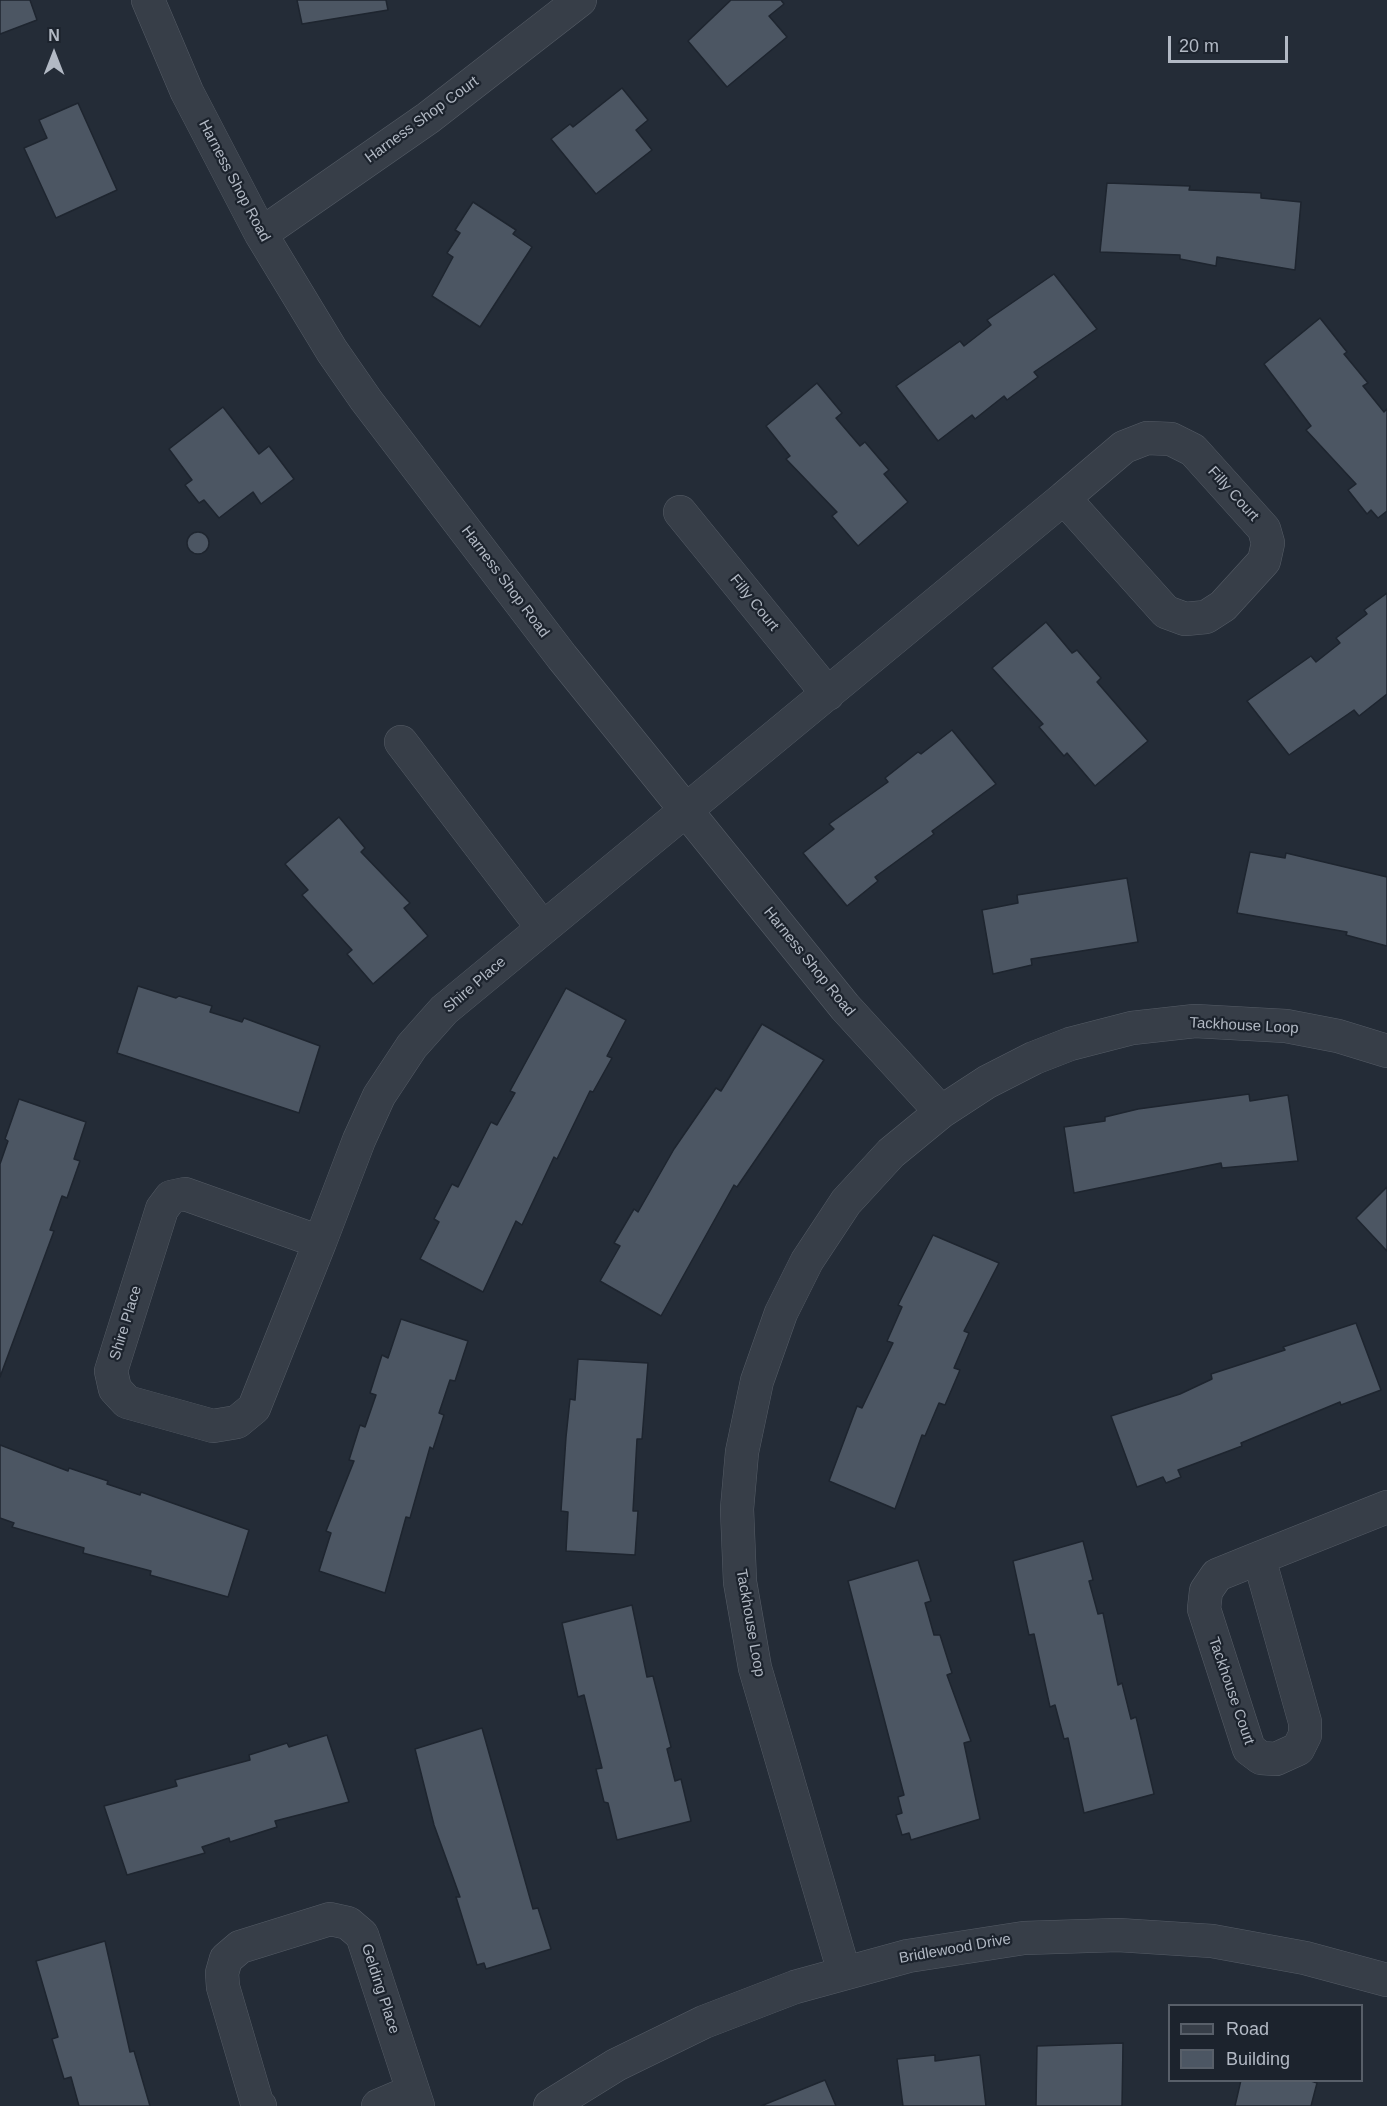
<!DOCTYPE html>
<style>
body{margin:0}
#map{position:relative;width:1387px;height:2106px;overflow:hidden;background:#242c37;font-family:Arial,sans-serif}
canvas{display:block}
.legend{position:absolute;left:1168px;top:2004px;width:195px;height:78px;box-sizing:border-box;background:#1c232d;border:2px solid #585f69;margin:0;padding:8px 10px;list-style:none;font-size:18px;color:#b2b9c4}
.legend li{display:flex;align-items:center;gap:12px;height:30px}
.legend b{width:30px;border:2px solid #585f69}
.north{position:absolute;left:24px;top:24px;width:60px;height:60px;-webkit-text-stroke:4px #1c232d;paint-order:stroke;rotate:0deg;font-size:16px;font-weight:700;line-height:24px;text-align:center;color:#b2b9c4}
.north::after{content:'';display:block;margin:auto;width:21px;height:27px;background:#b2b9c4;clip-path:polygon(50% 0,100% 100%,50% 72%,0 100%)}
.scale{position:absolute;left:1168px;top:36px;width:120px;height:27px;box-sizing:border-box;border:3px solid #b2b9c4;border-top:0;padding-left:8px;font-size:18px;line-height:21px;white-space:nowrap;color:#b2b9c4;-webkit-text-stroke:4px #1c232d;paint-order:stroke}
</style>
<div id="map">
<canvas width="1387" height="2106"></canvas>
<ul class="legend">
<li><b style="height:8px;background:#373e48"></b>Road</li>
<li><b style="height:16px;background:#4c5663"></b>Building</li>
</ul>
<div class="north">N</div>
<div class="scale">20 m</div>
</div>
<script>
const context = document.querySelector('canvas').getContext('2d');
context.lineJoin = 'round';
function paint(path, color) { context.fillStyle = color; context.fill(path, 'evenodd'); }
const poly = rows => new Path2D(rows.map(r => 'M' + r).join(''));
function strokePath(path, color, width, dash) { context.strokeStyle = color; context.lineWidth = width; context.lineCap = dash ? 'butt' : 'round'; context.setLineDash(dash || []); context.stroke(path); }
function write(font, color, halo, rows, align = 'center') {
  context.font = font + ' Arial,sans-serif'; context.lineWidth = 4.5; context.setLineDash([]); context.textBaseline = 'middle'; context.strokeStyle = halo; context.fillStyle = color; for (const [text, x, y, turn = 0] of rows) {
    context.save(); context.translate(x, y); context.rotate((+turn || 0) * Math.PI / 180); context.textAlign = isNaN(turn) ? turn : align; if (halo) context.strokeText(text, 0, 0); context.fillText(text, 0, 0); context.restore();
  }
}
const building = poly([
 [0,0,30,0,37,20,0,34,0,0],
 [297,0,386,0,388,10,302,24,297,0],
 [731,0,781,0,784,4,769,16,787,37,727,87,688,41,731,0],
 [622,88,648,120,636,130,652,150,596,194,551,139,570,124,573,127,622,88],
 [78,103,117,190,56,218,24,148,47,138,39,120,78,103],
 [1107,183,1190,186,1189,190,1261,193,1261,198,1301,202,1295,270,1217,257,1216,266,1180,259,1180,255,1100,252,1107,183],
 [473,202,516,230,513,234,532,247,480,327,432,296,453,257,447,253,460,233,455,230,473,202],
 [1054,274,1097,329,1034,372,1038,377,1007,400,1004,396,975,419,972,415,938,441,896,386,960,341,964,346,991,325,987,320,1054,274],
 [1320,318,1347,352,1344,354,1368,383,1363,386,1384,412,1387,409,1387,511,1378,518,1371,510,1367,514,1348,490,1356,484,1306,430,1311,426,1264,364,1320,318],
 [817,383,842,413,836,418,860,446,865,442,889,470,884,474,908,502,858,546,832,516,837,512,786,459,790,456,766,426,817,383],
 [223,407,259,454,269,446,294,479,261,504,253,492,219,518,204,500,199,503,185,485,192,480,169,449,223,407],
 '187 543a11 11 0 1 1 22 0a11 11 0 1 1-22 0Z',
 [1387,593,1387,694,1359,716,1354,710,1289,755,1247,701,1311,656,1316,662,1340,643,1336,638,1367,614,1364,610,1387,593],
 [1046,622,1072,653,1077,650,1101,678,1097,682,1148,741,1095,786,1067,753,1064,756,1039,727,1043,724,992,668,1046,622],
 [952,730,996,784,932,831,934,834,875,877,878,881,847,906,803,853,834,829,829,824,888,782,885,778,918,752,921,754,952,730],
 [339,817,365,848,361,852,410,903,404,908,428,936,373,984,347,954,352,950,302,895,308,890,285,864,339,817],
 [1250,852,1285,858,1286,853,1387,877,1387,946,1346,935,1347,932,1237,913,1250,852],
 [1127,878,1138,942,1031,959,1032,965,993,974,982,910,1018,903,1017,895,1127,878],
 [138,986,176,998,179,996,212,1006,210,1012,242,1022,244,1018,320,1046,299,1113,117,1053,138,986],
 [566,988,626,1020,607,1056,612,1058,593,1092,590,1091,557,1159,554,1157,522,1225,516,1221,483,1292,420,1259,439,1222,434,1219,452,1184,458,1187,491,1122,497,1125,515,1093,510,1091,566,988],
 [762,1024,824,1060,737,1187,734,1185,661,1316,600,1281,620,1246,614,1243,634,1209,638,1212,674,1149,716,1088,721,1091,762,1024],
 [1249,1094,1250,1101,1288,1095,1298,1161,1222,1168,1221,1163,1074,1193,1064,1127,1105,1121,1105,1117,1138,1109,1249,1094],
 [19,1099,86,1122,74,1159,80,1161,67,1198,62,1196,50,1230,54,1231,0,1377,0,1164,8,1141,5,1139,19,1099],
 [1387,1187,1387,1251,1356,1218,1387,1187],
 [933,1235,999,1263,964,1331,969,1333,954,1368,960,1370,945,1405,939,1403,925,1436,922,1435,895,1509,829,1481,857,1406,862,1408,893,1343,887,1341,902,1307,898,1305,933,1235],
 [401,1319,468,1341,455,1381,450,1380,439,1413,444,1415,433,1449,430,1447,410,1518,406,1517,385,1593,319,1571,331,1533,326,1531,354,1461,349,1460,360,1425,365,1427,376,1395,370,1393,382,1355,388,1358,401,1319],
 [1356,1323,1381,1390,1341,1405,1340,1402,1241,1443,1242,1446,1178,1470,1181,1477,1166,1483,1163,1477,1137,1487,1111,1416,1180,1394,1212,1379,1211,1374,1285,1350,1283,1347,1356,1323],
 [578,1359,648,1363,642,1439,637,1439,633,1511,638,1511,635,1555,566,1551,568,1512,561,1511,566,1437,570,1399,575,1400,578,1359],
 [0,1445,68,1471,69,1468,108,1481,107,1484,140,1495,141,1492,249,1530,228,1597,150,1575,151,1571,83,1553,84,1548,12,1527,14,1523,0,1518,0,1445],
 [1083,1541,1093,1580,1089,1581,1098,1614,1103,1613,1118,1685,1122,1683,1131,1719,1136,1717,1154,1794,1084,1813,1068,1738,1064,1739,1055,1705,1050,1707,1034,1634,1029,1635,1013,1561,1083,1541],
 [918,1560,931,1601,925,1603,934,1635,940,1635,952,1673,947,1675,971,1741,964,1743,980,1819,911,1840,909,1833,902,1835,896,1815,902,1813,898,1797,904,1795,848,1581,918,1560],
 [632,1605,647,1677,653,1676,671,1747,667,1749,675,1781,681,1779,691,1821,617,1840,608,1803,604,1802,596,1769,602,1768,584,1695,578,1697,562,1623,632,1605],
 [482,1728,533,1909,538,1908,551,1949,486,1969,484,1963,477,1965,456,1897,460,1897,434,1825,415,1749,482,1728],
 [327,1735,349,1802,275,1821,277,1827,230,1842,229,1838,202,1847,205,1853,127,1875,104,1806,177,1786,175,1780,250,1760,249,1755,287,1743,289,1747,327,1735],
 [105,1941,130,2052,134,2051,150,2106,79,2106,71,2077,64,2079,52,2039,58,2037,36,1961,105,1941],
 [1123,2043,1122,2106,1036,2106,1037,2046,1123,2043],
 [935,2055,935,2061,980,2055,986,2106,903,2106,897,2059,935,2055],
 [825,2080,836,2106,761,2106,825,2080],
 [1241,2080,1308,2080,1317,2083,1311,2106,1235,2106,1241,2080]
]);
const minor = poly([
 [148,0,187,92,261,234,332,351,366,400,562,657,845,1007,941,1112],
 [261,234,428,118,580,0],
 [680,512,828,694],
 [401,742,542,927],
 [320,1242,254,1408,237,1422,213,1426,127,1402,115,1389,111,1371,162,1209,171,1197,185,1194,320,1242,359,1140,379,1096,412,1046,444,1010,1064,498,1166,612,1185,619,1206,617,1223,606,1264,561,1268,543,1264,529,1193,450,1171,439,1147,438,1124,447,1064,498],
 [1259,1558,1305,1722,1305,1735,1298,1749,1276,1759,1261,1758,1249,1749,1204,1609,1206,1591,1217,1575,1259,1558,1387,1507],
 [844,1972,755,1668,740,1582,737,1509,742,1452,757,1381,781,1313,807,1261,846,1202,891,1153,941,1112,987,1082,1034,1058,1070,1044,1132,1028,1195,1021,1286,1026,1338,1036,1387,1051],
 [260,2106,257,2103,223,1987,222,1973,226,1959,240,1947,330,1919,348,1923,362,1935,418,2106],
 [378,2106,413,2091],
 [550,2106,616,2065,704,2022,795,1987,908,1956,1024,1938,1118,1935,1212,1941,1305,1958,1387,1980]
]);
const streetNames = [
 ["Harness Shop Court",422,120,-36],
 ["Harness Shop Road",234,181,62],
 ["Filly Court",1233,494,48],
 ["Harness Shop Road",505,582,53],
 ["Filly Court",754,603,51],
 ["Harness Shop Road",809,962,51],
 ["Shire Place",475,985,-41],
 ["Tackhouse Loop",1244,1026,3],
 ["Shire Place",126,1323,-73],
 ["Tackhouse Loop",750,1623,80],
 ["Tackhouse Court",1231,1691,71],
 ["Bridlewood Drive",955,1949,-10],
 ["Gelding Place",380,1989,72]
];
paint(building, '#4c5663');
strokePath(building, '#1e252f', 1.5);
strokePath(minor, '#555c66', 34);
strokePath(minor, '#373e48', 33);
write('15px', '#b2b9c4', '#1c232d', streetNames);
</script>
